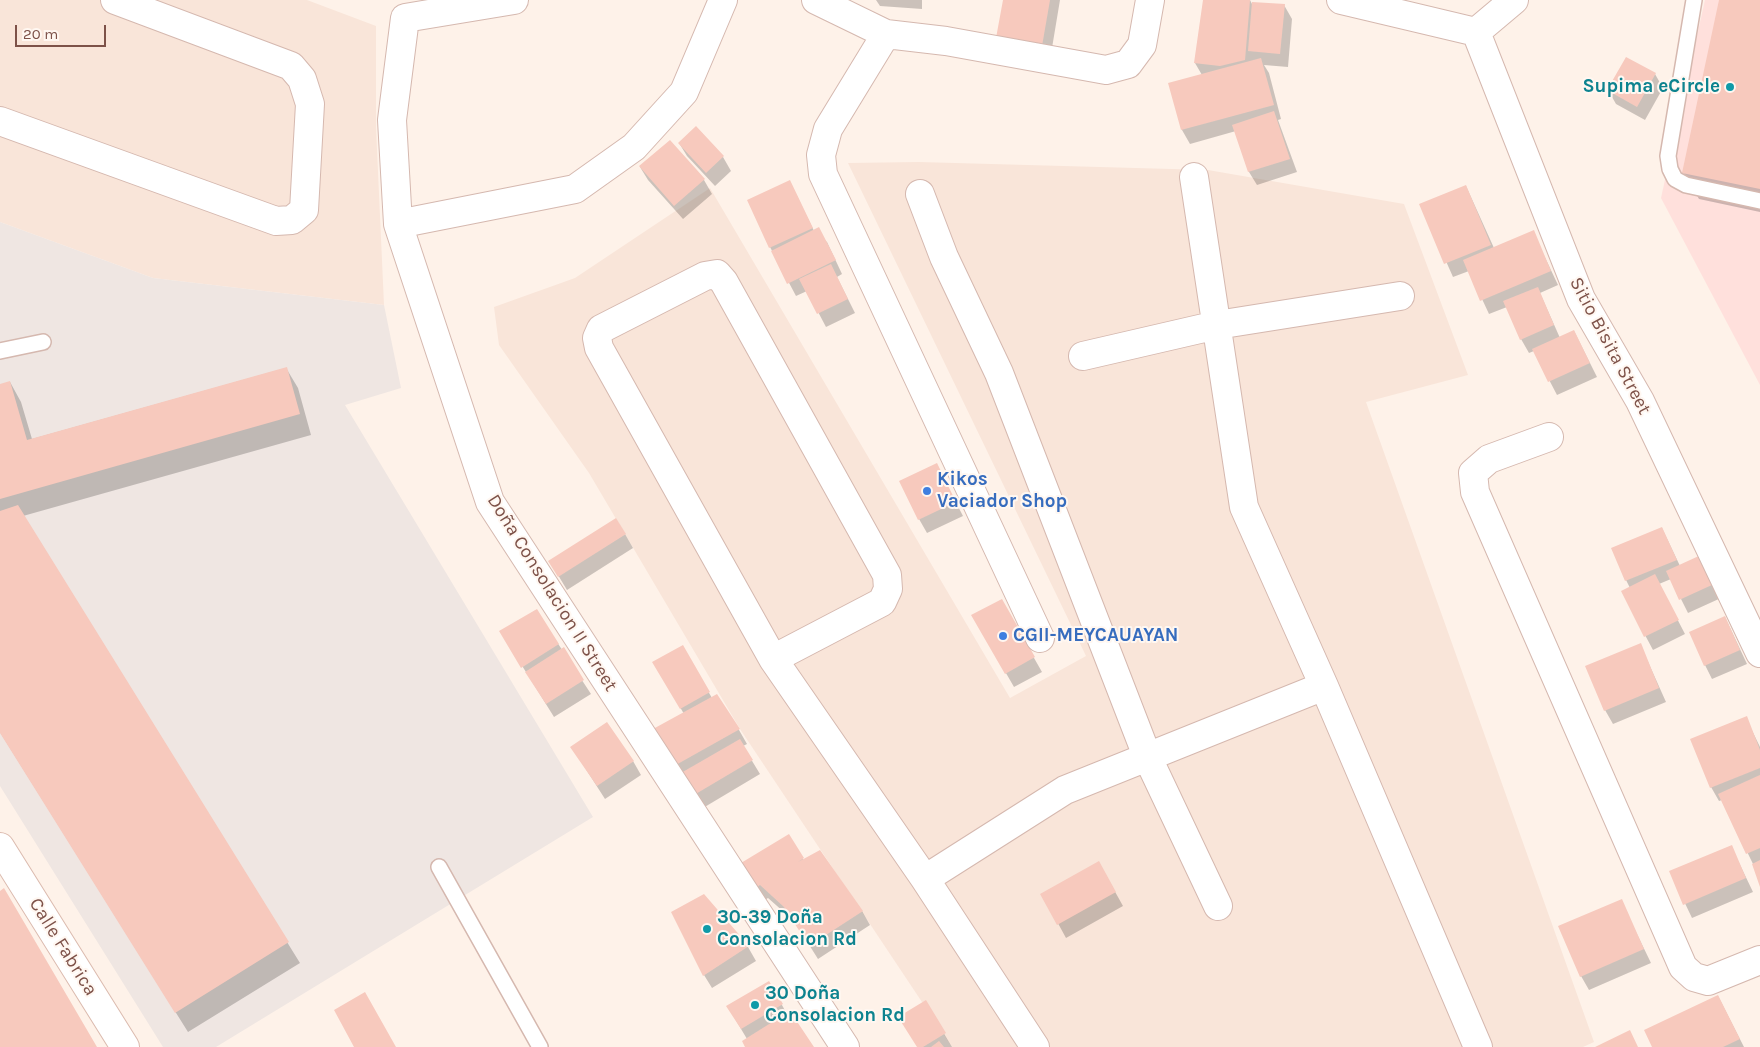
<!DOCTYPE html>
<meta charset="utf-8">
<style>
body{margin:0}
#map{position:relative;width:1760px;height:1047px;overflow:hidden;background:#fef2e9;font-family:Karla,sans-serif}
canvas{display:block}
.scale{position:absolute;left:15px;top:25px;width:91px;height:22px;box-sizing:border-box;border:2px solid #7d5148;border-top:0;padding-left:6px;font-size:15px;line-height:18px;white-space:nowrap;color:#7d5148;-webkit-text-stroke:4px #fff7f1;paint-order:stroke}
</style>
<div id="map">
<canvas width="1760" height="1047"></canvas>
<div class="scale">20 m</div>
</div>
<script>
const context = document.querySelector('canvas').getContext('2d');
context.lineJoin = 'round';
function paint(path, color) { context.fillStyle = color; context.fill(path, 'evenodd'); }
const poly = rows => new Path2D(rows.map(r => 'M' + r).join(''));
function strokePath(path, color, width, dash) { context.strokeStyle = color; context.lineWidth = width; context.lineCap = dash ? 'butt' : 'round'; context.setLineDash(dash || []); context.stroke(path); }
function write(font, color, halo, rows, align = 'center') {
  context.font = font + ' Karla,sans-serif'; context.lineWidth = 4; context.setLineDash([]); context.textBaseline = 'middle'; context.strokeStyle = halo; context.fillStyle = color; for (const [text, x, y, turn = 0] of rows) {
    context.save(); context.translate(x, y); context.rotate((+turn || 0) * Math.PI / 180); context.textAlign = isNaN(turn) ? turn : align; if (halo) context.strokeText(text, 0, 0); context.fillText(text, 0, 0); context.restore();
  }
}
const residential = poly([
 [0,0,307,0,376,26,376,127,384,305,153,278,0,222],
 [919,162,1208,170,1404,204,1468,375,1366,402,1594,1042,1583,1047,952,1047,740,729,589,473,499,345,494,307,575,278,710,188,1010,698,1086,656,848,163]
]);
const commercial = poly([
 [1705,0,1760,0,1760,385,1661,198]
]);
const industrial = poly([
 [0,222,153,278,384,305,401,388,345,405,593,817,216,1047,163,1047,0,786]
]);
const shadow = poly([
 [876,0,922,0,922,9,880,6],
 [1004,0,1060,0,1050,60],
 [1204,0,1250,0,1253,6,1284,5,1292,19,1288,67,1264,65,1269,73,1281,119,1278,120,1297,172,1257,185,1249,172,1236,131,1190,144,1182,130,1169,84,1202,75,1195,63],
 [1720,0,1760,0,1760,212,1699,199,1684,173],
 [1655,74,1663,88,1645,120,1616,104,1608,90],
 [696,128,723,157,731,171,715,186,687,156,679,143],
 [640,167,704,180,712,194,683,219,648,180],
 [1466,186,1494,248,1533,232,1558,285,1540,293,1560,338,1574,331,1597,377,1557,395,1534,351,1529,353,1521,339,1507,307,1489,314,1469,271,1453,277,1421,205],
 [797,196,814,231,827,242,842,274,837,277,855,313,826,327,807,291,796,296,770,247],
 [286,368,298,388,311,435,23,516,300,963,188,1032,0,732,0,385,10,382,21,402,32,439],
 [936,464,963,516,927,533,919,519],
 [1662,528,1680,566,1700,557,1721,598,1688,613,1671,579,1659,584,1685,634,1653,650,1622,592,1630,588,1626,580],
 [625,534,633,548,567,590,558,575],
 [1001,600,1042,672,1014,687,973,616],
 [536,610,591,694,554,717,501,632],
 [1725,617,1747,664,1712,679,1705,665],
 [1640,644,1666,702,1613,724,1605,710],
 [682,647,712,698,716,696,739,730,747,744,743,746,760,774,703,808,655,729,684,714,654,662],
 [1746,718,1760,747,1760,884,1753,864,1722,800,1719,801,1711,787],
 [580,760,633,761,641,775,605,799],
 [789,836,804,861,862,911,870,925,818,959,794,921,768,898,760,903,745,880],
 [1731,846,1753,892,1692,918,1670,872],
 [1099,863,1123,906,1066,938,1042,894],
 [704,896,748,947,756,961,712,988,704,975],
 [1621,901,1651,963,1589,990,1581,976],
 [769,982,787,1014,812,1047,747,1047,747,1039,728,1007],
 [1718,996,1744,1047,1654,1047],
 [925,1002,952,1047,918,1047]
]);
const building = poly([
 [1003,0,1050,0,1042,46,996,38],
 [1203,0,1250,0,1245,60,1220,66,1194,63],
 [1719,0,1760,0,1760,189,1682,173],
 [1252,2,1285,4,1280,54,1248,51],
 [1626,57,1656,73,1637,107,1607,90],
 [1261,58,1274,105,1181,130,1168,83],
 [1274,111,1290,159,1248,172,1232,125],
 [696,126,724,156,706,173,678,143],
 [670,140,705,179,674,206,639,166],
 [790,180,813,228,769,248,747,200],
 [1466,185,1491,245,1444,264,1419,204],
 [819,227,836,260,787,284,771,251],
 [1534,230,1551,271,1480,301,1463,260],
 [831,264,848,299,817,314,799,279],
 [1538,287,1554,325,1520,340,1503,301],
 [1574,330,1590,363,1548,382,1532,349],
 [287,367,300,414,0,499,0,384,10,381,27,440],
 [937,463,956,502,918,520,899,481],
 [18,505,289,942,175,1013,0,733,0,511],
 [616,518,626,534,558,577,548,561],
 [1662,527,1677,560,1625,581,1611,548],
 [1701,555,1714,584,1679,600,1666,571],
 [1655,574,1679,620,1644,637,1621,591],
 [1002,599,1035,657,1005,674,971,615],
 [537,609,559,644,521,668,499,631],
 [1725,616,1740,650,1704,666,1689,632],
 [1641,643,1659,688,1604,711,1585,666],
 [683,645,710,692,680,709,652,662],
 [564,647,584,680,546,704,525,672],
 [717,694,740,729,674,766,653,729],
 [1747,716,1760,750,1760,768,1710,788,1690,739],
 [607,722,634,761,597,786,570,747],
 [740,739,753,760,694,795,681,773],
 [1760,775,1760,848,1746,854,1718,794],
 [789,834,804,858,798,862,820,850,863,911,809,946,784,907,760,885,751,891,736,866],
 [1732,845,1746,878,1683,905,1669,871],
 [1760,860,1760,887,1752,864],
 [1099,861,1116,892,1057,925,1040,894],
 [4,888,97,1047,0,1047,0,891],
 [704,894,749,946,703,976,671,912],
 [1622,899,1644,949,1580,977,1558,926],
 [769,981,783,1004,741,1029,726,1006],
 [365,992,396,1047,354,1047,334,1010],
 [1718,995,1740,1039,1723,1047,1652,1047,1644,1030],
 [926,1000,946,1033,923,1047,917,1047,898,1017],
 [790,1011,814,1047,745,1047,742,1041],
 [1630,1030,1638,1047,1595,1047],
 [939,1041,944,1047,931,1047]
]);
const lane = poly([
 [1694,0,1668,156,1670,169,1675,179,1686,185,1760,201],
 [0,351,43,342],
 [439,867,540,1047]
]);
const street = poly([
 [514,0,405,18,392,120,398,224,490,502,845,1047],
 [816,0,886,34,946,41,1106,70,1128,64,1142,45,1150,0],
 [1341,0,1476,32,1514,0],
 [1476,32,1581,299,1640,401,1760,653],
 [886,34,828,129,821,155,823,174,1040,638],
 [0,121,276,221,292,220,304,210,310,104,302,79,291,66,115,0],
 [1194,177,1244,507,1324,686,1478,1047],
 [920,194,944,257,999,373,1147,756,1218,906],
 [398,224,575,189,634,147,684,92,723,0],
 [1083,356,1217,325,1400,296],
 [1549,437,1489,459,1473,473,1475,492,1683,967,1694,977,1708,981,1760,960],
 [773,659,882,602,888,589,887,575,724,282,717,274,705,276,601,329,597,338,599,348,773,659,925,879,1035,1047],
 [925,879,1065,790,1324,686]
]);
const secondary = poly([
 [0,847,125,1047]
]);
const markers = [
 [1730,87,5,"#0f9aa8"],
 [927,491,5,"#3f7fe0"],
 [1003,636,5,"#3f7fe0"],
 [707,929,5,"#0f9aa8"],
 [755,1005,5,"#0f9aa8"]
];
const cultureNames = [
 ["Supima eCircle",1720,87,"right"],
 ["30-39 Doña",717,918],
 ["Consolacion Rd",717,940],
 ["30 Doña",765,994],
 ["Consolacion Rd",765,1016]
];
const streetNames = [
 ["Sitio Bisita Street",1610,346,62],
 ["Doña Consolacion II Street",552,593,58],
 ["Calle Fabrica",63,947,58]
];
const shopNames = [
 ["Kikos",937,480],
 ["Vaciador Shop",937,502],
 ["CGII-MEYCAUAYAN",1013,636]
];
paint(residential, '#f9e5d9');
paint(commercial, '#ffe0dc');
paint(industrial, '#efe6e2');
paint(shadow, '#0003');
paint(building, '#f7c9bd');
strokePath(lane, '#d5b8af', 18);
strokePath(street, '#d5b8af', 30);
strokePath(secondary, '#dbbaae', 30);
strokePath(lane, '#fff', 15);
strokePath(street, '#fff', 28);
strokePath(secondary, '#fff', 28);
for (const [x, y, r, color] of markers) { const dot = new Path2D(); dot.arc(x, y, r, 0, 2 * Math.PI); context.fillStyle = color; context.fill(dot); strokePath(dot, '#fff7f1', 2); }
write('bold 19px', '#0d838f', '#fff7f1', cultureNames, 'left');
write('19px', '#7d5148', '#fff7f1', streetNames);
write('bold 19px', '#366cbe', '#fff7f1', shopNames, 'left');
</script>
